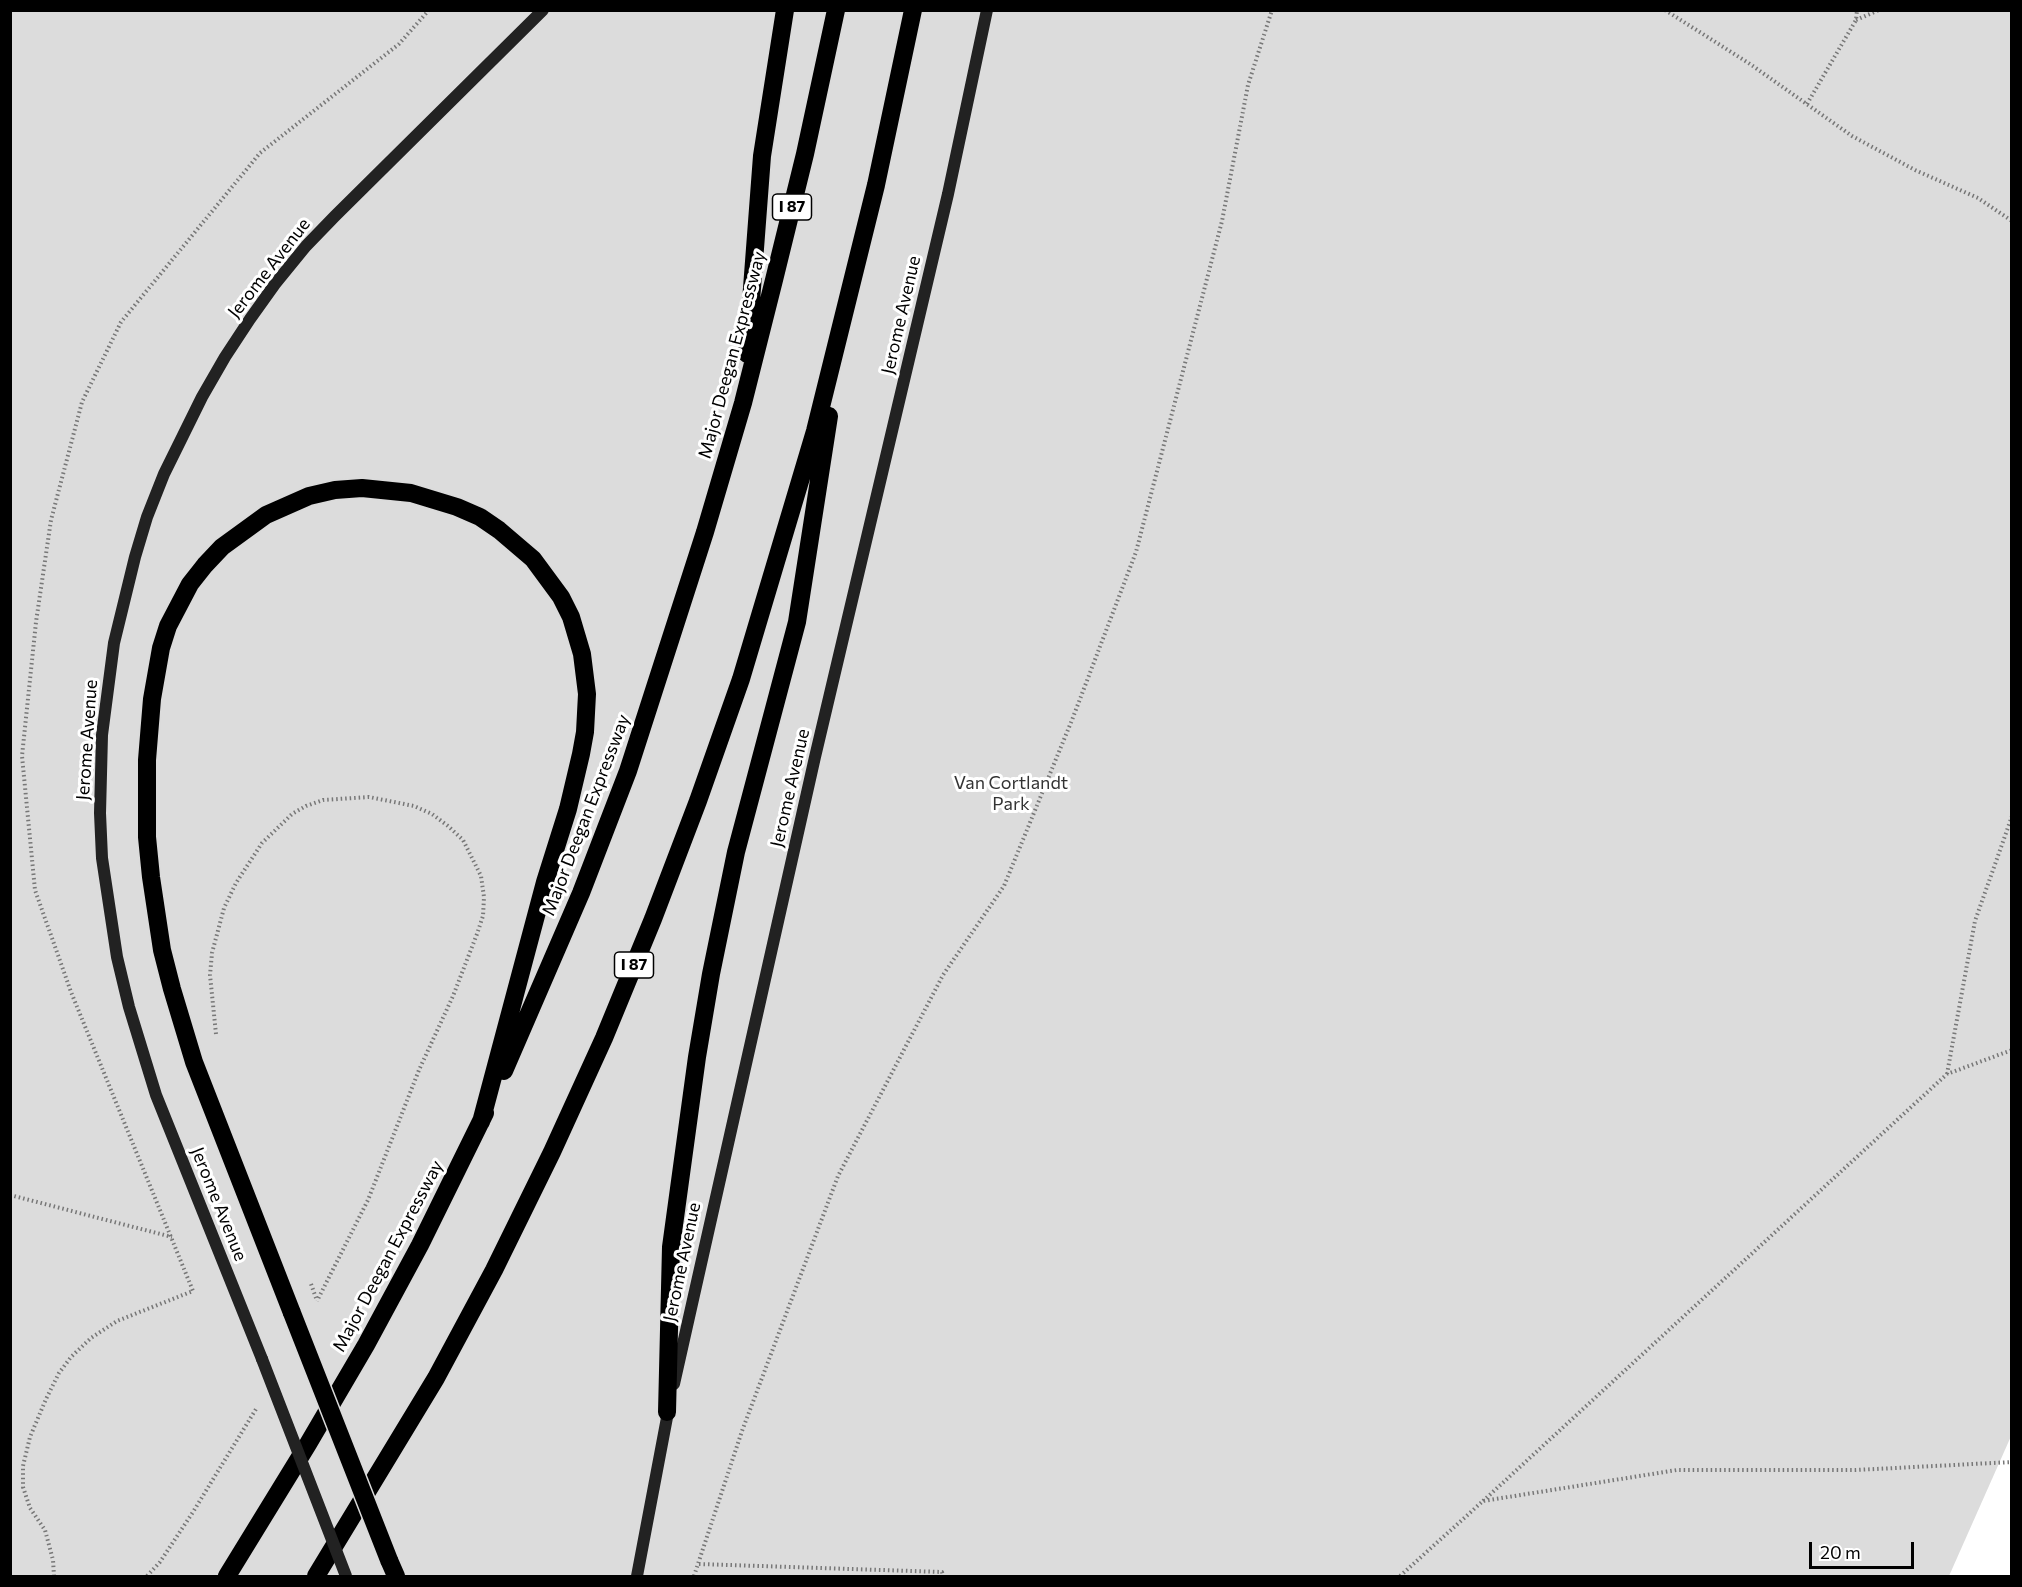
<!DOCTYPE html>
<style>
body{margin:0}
#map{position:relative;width:2022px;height:1587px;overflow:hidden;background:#fff;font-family:Commissioner,sans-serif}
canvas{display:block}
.frame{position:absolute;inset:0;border:12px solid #000;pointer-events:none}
.scale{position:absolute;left:1809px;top:1542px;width:105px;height:27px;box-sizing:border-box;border:3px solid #000;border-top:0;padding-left:8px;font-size:18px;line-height:21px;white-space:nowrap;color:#000;-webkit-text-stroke:4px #fff;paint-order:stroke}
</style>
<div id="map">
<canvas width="2022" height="1587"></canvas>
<div class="frame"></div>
<div class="scale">20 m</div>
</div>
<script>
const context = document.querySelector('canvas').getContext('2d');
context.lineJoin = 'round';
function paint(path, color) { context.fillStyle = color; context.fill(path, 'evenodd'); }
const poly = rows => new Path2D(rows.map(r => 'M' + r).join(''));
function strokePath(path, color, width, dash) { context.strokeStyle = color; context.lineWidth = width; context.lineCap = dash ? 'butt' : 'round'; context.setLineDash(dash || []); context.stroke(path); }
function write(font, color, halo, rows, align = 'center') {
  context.font = font + ' Commissioner,sans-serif'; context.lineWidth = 6; context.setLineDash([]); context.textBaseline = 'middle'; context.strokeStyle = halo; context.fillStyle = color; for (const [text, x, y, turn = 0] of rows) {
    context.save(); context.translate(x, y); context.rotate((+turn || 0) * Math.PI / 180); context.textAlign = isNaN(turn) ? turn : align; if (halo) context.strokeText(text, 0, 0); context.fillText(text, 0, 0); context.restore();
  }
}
const green = poly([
 [11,11,2011,11,2012,1434,1949,1576,11,1576]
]);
const path = poly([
 [1665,10,1750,64,1852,136,1915,170,1978,198,2012,221],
 [1856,20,1879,10],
 [1807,104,1856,20,1857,10],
 [216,1034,210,975,212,953,224,908,236,883,262,843,292,814,306,806,323,800,369,797,414,806,432,814,448,826,463,840,481,876,484,897,483,916,477,934,453,996,419,1070,368,1200,317,1301],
 [1947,1074,1975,921,2012,816],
 [10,1195,172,1237],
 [1483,1501,1947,1074,2012,1050],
 [699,1564,942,1572,943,1576],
 [54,1576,53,1560,45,1530,30,1508,23,1487,23,1466,30,1437,46,1399,59,1373,71,1357,91,1338,117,1321,193,1291,71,992,35,890,22,756,36,622,51,520,82,402,121,322,260,153,399,44,429,10],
 [147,1576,160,1562,193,1512,256,1409],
 [694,1576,742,1431,838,1176,943,975,1004,886,1072,720,1136,552,1222,221,1248,85,1272,10],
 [1400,1576,1483,1501,1677,1470,1856,1470,2012,1462]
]);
const secondary = poly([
 [262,1359,156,1095,129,1007,117,957,102,858,100,813,102,735,114,643,135,557,147,517,164,474,202,397,225,357,250,319,275,284,306,246,335,216,543,10],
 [674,1384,815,757,948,194,987,10],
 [637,1576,669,1407]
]);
const highway = poly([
 [747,354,762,156,785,10],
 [504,1071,581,893,628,771,705,532,743,403,774,280,805,154,836,10],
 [292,1313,194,1062,172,989,162,950,151,877,147,837,147,760,152,699,161,648,168,626,190,584,205,565,222,547,266,515,309,496,335,490,362,488,411,493,457,507,480,517,499,530,533,559,561,597,571,617,582,654,587,694,585,732,581,754,568,809,545,882,481,1122],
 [667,1412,671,1247,697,1057,711,974,736,852,797,622,829,416],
 [389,1560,396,1576],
 [227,1576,308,1444,366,1345,420,1245,485,1113],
 [316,1576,436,1378,494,1270,552,1152,604,1038,653,919,698,801,741,679,815,431,876,185,913,10]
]);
const pathBridge = poly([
 [311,1284,316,1298]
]);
const secondaryBridge = poly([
 [262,1359,346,1576]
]);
const highwayBridge = poly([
 [292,1313,389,1560]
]);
const shields = [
 [792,207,39],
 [634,965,39]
];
const shieldNames = [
 ["I 87",792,207],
 ["I 87",634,965]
];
const streetNames = [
 ["Jerome Avenue",269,268,-52],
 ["Jerome Avenue",901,315,-77],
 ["Major Deegan Expressway",732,355,-75],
 ["Jerome Avenue",87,740,-86],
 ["Jerome Avenue",790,788,-77],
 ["Major Deegan Expressway",586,815,-69],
 ["Jerome Avenue",219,1204,68],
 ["Major Deegan Expressway",388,1256,-62],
 ["Jerome Avenue",682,1262,-78]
];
const parkNames = [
 ["Van Cortlandt",1011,783],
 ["Park",1011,804]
];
paint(green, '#dcdcdc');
strokePath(highway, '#dbdbdb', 21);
strokePath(path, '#777', 4, [1.5, 3]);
strokePath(secondary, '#222', 12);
strokePath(highway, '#000', 18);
strokePath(highwayBridge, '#dbdbdb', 21, []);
strokePath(pathBridge, '#777', 4, [1.5, 3]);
strokePath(secondaryBridge, '#222', 12);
strokePath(highwayBridge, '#000', 18);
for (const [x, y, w] of shields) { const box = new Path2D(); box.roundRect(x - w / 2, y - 13, w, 26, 4.5); context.fillStyle = '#fff'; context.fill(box); strokePath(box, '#000', 1.5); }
write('bold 16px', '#000', null, shieldNames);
write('18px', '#000', '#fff', streetNames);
write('18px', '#333', '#fff', parkNames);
</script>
